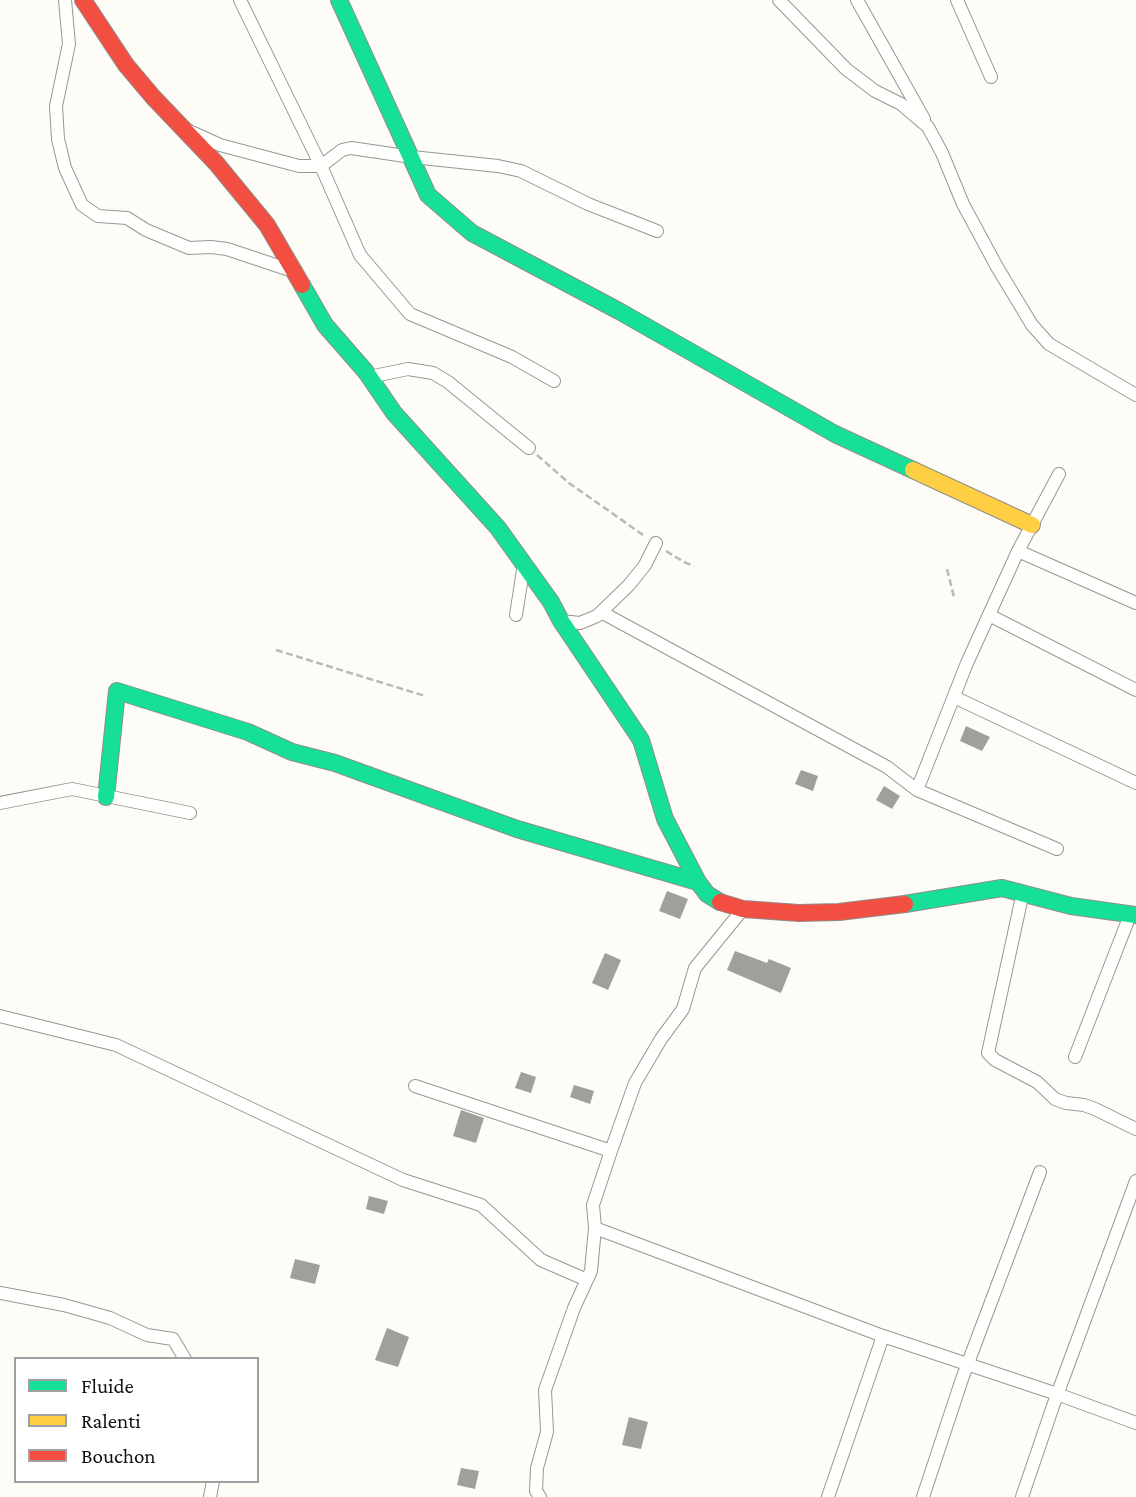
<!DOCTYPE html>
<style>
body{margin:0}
#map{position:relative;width:1136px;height:1497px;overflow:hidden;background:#fdfcf7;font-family:"Crimson Pro",serif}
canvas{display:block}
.legend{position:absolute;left:14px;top:1357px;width:245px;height:126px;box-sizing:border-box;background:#fff;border:2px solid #a0a0a0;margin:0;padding:9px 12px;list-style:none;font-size:21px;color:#111}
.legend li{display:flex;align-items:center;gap:14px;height:35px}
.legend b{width:35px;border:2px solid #a0a0a0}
</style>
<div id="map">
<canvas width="1136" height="1497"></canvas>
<ul class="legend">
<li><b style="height:9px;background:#16e098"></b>Fluide</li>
<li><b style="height:9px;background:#ffcf43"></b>Ralenti</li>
<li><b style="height:9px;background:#f24e42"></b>Bouchon</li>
</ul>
</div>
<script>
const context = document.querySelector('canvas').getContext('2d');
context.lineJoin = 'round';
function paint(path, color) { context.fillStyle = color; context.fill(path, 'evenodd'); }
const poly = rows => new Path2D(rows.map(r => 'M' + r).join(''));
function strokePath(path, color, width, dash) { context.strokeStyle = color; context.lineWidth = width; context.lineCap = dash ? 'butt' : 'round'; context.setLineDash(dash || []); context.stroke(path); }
const building = poly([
 [966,726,990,737,982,751,960,741],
 [801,770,818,776,813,791,795,784],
 [884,786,900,796,892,809,876,800],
 [667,891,688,899,680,919,659,911],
 [735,951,767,963,769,959,791,968,781,993,727,970],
 [605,953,621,960,608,990,592,983],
 [521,1072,536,1077,531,1093,515,1088],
 [574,1085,594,1091,590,1104,570,1097],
 [461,1110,484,1118,476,1143,453,1136],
 [369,1196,388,1201,384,1214,366,1209],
 [295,1259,320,1265,315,1284,290,1278],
 [387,1328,409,1337,398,1367,375,1360],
 [629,1417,648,1422,641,1449,622,1445],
 [461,1468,479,1471,475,1489,457,1485]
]);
const path = poly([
 [537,455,569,483,646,537],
 [666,551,684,562,694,566],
 [947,569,954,597],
 [276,650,425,696]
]);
const street = poly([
 [65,0,69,44,56,106,58,139,65,168,82,205,98,216,127,218,146,230,189,248,211,247,227,249,293,271],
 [240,0,321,166,360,255,410,314,512,357,554,381],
 [779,0,846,69,875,91,901,104,928,127,942,153,963,204,997,267,1032,325,1049,344,1136,395],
 [857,0,924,119],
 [957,0,991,77],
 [189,131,220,145,299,166,321,166,342,150,351,148,412,157,498,166,521,171,588,204,657,231],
 [369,377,408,369,433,373,448,382,529,448],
 [1018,551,1136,603],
 [601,612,887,767,917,790,1057,849],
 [516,615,524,564],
 [989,615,1136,690],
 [561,621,580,623,597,616,629,585,645,565,656,543],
 [954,697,1136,783],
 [917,790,967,663,1018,551,1059,474],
 [0,803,72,789,190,813],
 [1023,892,988,1053,995,1060,1037,1082,1055,1099,1066,1103,1084,1105,1095,1109,1136,1129],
 [0,1016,116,1045,403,1180,481,1205,541,1260,587,1280],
 [1075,1057,1130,915],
 [415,1086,611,1151],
 [595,1228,883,1336,1057,1394,1136,1423],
 [0,1293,64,1305,110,1318,147,1335,173,1339,185,1359],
 [210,1497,213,1481],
 [540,1497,536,1491,537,1468,547,1432,545,1390,574,1308,591,1271,595,1228,593,1205,611,1151,635,1083,661,1039,683,1009,695,968,743,909],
 [828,1497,883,1336],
 [923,1497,962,1379,1040,1172],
 [1022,1497,1053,1406,1136,1181]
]);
const fast = poly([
 [339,0,428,195,472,233,619,311,835,434,913,470],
 [302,285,325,325,366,372,394,413,498,528,551,602,561,621,641,740,665,819,698,882,707,894,720,902],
 [106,797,117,691,248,732,292,752,335,763,517,829,698,882],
 [905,904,1002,888,1071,906,1136,915]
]);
const slow = poly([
 [913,470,1032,525]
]);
const jam = poly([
 [83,0,126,65,153,97,216,163,267,225,302,285],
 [720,902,743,909,799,913,839,912,905,904]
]);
paint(building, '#a19f9c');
strokePath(street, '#979795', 14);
strokePath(fast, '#8e8d8b', 18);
strokePath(slow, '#8e8d8b', 18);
strokePath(jam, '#8e8d8b', 18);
strokePath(path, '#b9b9b8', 2.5, [7, 3.5]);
strokePath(street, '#fffffe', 12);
strokePath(fast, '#16e098', 16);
strokePath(slow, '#ffcf43', 16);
strokePath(jam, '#f24e42', 16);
</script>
